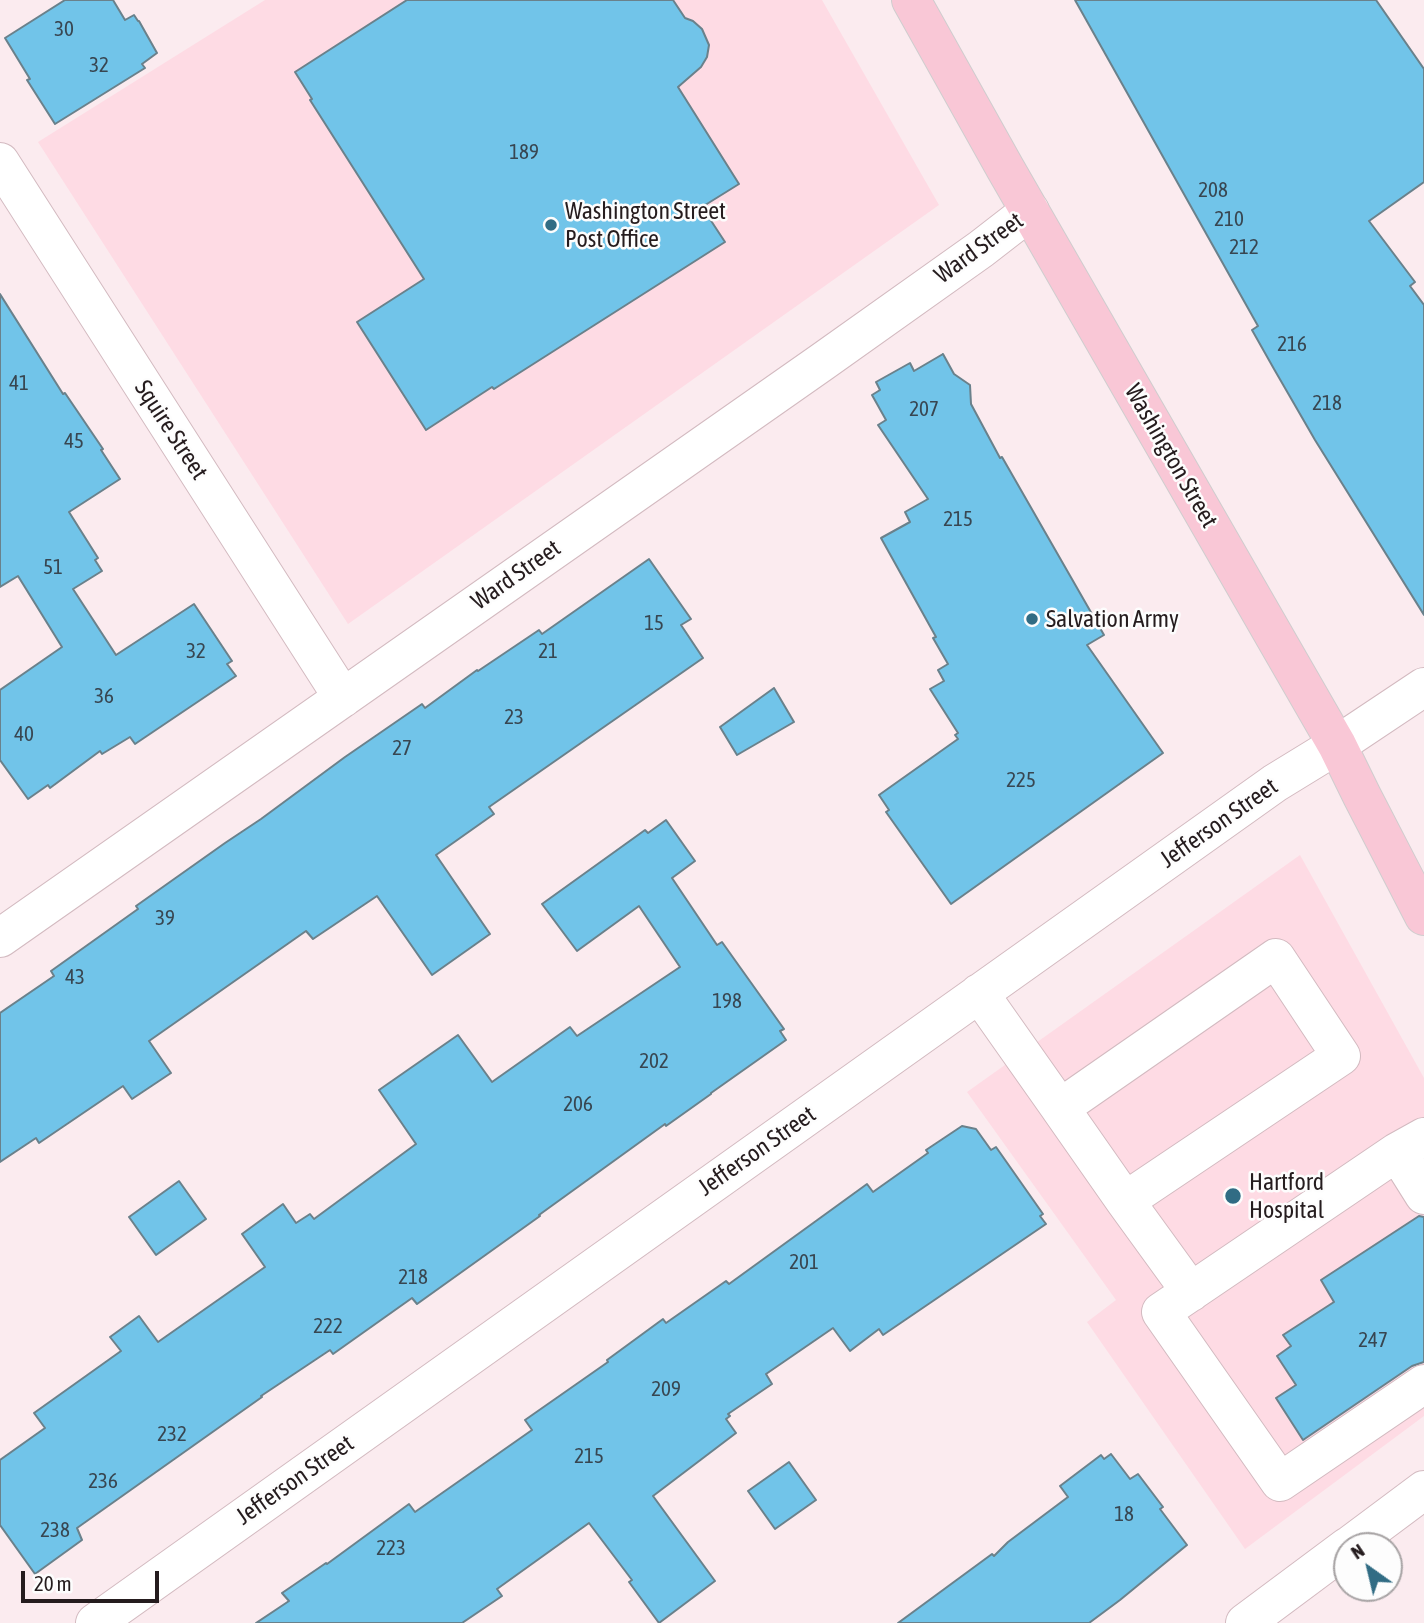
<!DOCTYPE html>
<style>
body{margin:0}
#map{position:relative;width:1424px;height:1623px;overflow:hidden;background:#fbebef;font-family:"Asap Condensed",sans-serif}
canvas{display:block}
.north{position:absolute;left:1333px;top:1532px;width:70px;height:70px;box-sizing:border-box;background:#fdfdfd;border:2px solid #a7a3a4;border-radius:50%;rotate:326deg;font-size:19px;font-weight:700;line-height:28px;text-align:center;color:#251c1e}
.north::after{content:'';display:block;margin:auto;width:24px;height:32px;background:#316c84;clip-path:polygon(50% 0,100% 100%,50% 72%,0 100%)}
.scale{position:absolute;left:21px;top:1571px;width:138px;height:32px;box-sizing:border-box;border:4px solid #251c1e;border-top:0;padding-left:9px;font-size:21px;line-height:24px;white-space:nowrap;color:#251c1e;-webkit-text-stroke:5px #fdfdfd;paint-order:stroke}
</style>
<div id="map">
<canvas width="1424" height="1623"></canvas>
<div class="north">N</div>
<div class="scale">20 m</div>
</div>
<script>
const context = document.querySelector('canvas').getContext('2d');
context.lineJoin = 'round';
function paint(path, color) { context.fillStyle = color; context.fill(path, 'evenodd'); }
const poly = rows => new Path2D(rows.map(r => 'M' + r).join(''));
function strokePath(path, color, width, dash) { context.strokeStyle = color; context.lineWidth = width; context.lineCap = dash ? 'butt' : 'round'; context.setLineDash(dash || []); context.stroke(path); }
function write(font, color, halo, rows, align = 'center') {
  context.font = font + ' "Asap Condensed",sans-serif'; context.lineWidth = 5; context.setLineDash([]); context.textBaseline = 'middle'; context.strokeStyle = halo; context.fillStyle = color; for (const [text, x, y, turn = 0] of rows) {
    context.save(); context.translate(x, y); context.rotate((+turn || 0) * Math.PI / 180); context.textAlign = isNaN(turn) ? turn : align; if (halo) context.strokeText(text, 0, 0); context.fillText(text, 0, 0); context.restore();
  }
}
const built = poly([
 [265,0,822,0,939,205,348,624,38,142],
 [1300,855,1424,1078,1424,1416,1245,1549,1087,1322,1116,1300,967,1092]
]);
const building = poly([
 [65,0,113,0,125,20,134,15,138,21,139,21,157,53,142,64,145,68,55,124,27,80,30,79,5,38,65,0],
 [407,0,673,0,685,18,693,21,702,29,709,45,707,57,701,67,678,87,739,184,702,207,725,242,494,389,492,387,426,430,357,322,424,279,310,100,312,99,295,72,407,0],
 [1075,0,1376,0,1424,69,1424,182,1369,221,1415,282,1410,286,1424,305,1424,615,1315,440,1274,369,1252,330,1258,326,1075,0],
 [0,294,63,394,65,393,103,449,101,450,120,479,69,512,98,558,95,560,102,571,73,589,116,655,194,604,232,661,227,664,236,676,135,744,130,737,102,754,100,751,50,788,48,785,28,799,0,760,0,690,62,647,18,576,0,587,0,294],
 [943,354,954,374,970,385,971,404,1000,458,1002,457,1104,635,1087,645,1163,753,951,904,886,812,889,810,879,795,958,739,955,735,958,733,930,689,944,681,938,670,948,664,933,638,936,637,881,538,910,522,905,512,928,499,878,425,886,420,872,395,880,390,876,382,910,363,914,371,943,354],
 [649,559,691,619,681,625,703,658,489,807,494,814,436,855,490,934,432,975,377,896,313,939,306,931,149,1041,171,1073,132,1099,123,1086,39,1143,36,1138,0,1162,0,1013,54,976,51,971,138,909,136,906,225,843,261,819,345,757,422,704,425,708,477,670,478,671,539,630,542,634,649,559],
 [774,688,794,722,737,755,720,727,774,688],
 [666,820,695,861,672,878,717,945,722,942,784,1029,780,1031,786,1040,711,1093,711,1094,666,1126,665,1124,539,1215,540,1216,417,1304,412,1298,333,1354,330,1350,261,1396,262,1397,77,1528,82,1540,35,1574,0,1525,0,1460,45,1428,34,1413,121,1351,110,1337,139,1316,158,1342,265,1267,242,1234,283,1204,296,1223,310,1214,314,1219,416,1144,379,1090,458,1035,492,1082,570,1027,577,1036,680,967,639,906,577,951,542,904,645,830,648,833,666,820],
 [962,1126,976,1129,991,1150,996,1147,1043,1214,1040,1216,1046,1224,883,1335,879,1329,850,1351,833,1328,766,1374,772,1384,728,1414,730,1416,726,1419,736,1433,653,1496,715,1581,659,1623,629,1582,632,1580,589,1523,497,1589,502,1596,462,1623,256,1623,289,1601,282,1593,326,1563,327,1564,409,1504,415,1512,532,1430,525,1420,608,1362,607,1360,663,1319,666,1323,726,1281,729,1284,867,1184,873,1192,928,1153,926,1150,962,1126],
 [179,1181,206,1219,156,1255,129,1217,179,1181],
 [1419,1216,1424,1217,1424,1362,1412,1366,1303,1440,1276,1398,1296,1385,1277,1356,1291,1346,1283,1335,1334,1302,1321,1280,1419,1216],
 [1111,1454,1130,1479,1138,1474,1163,1507,1160,1509,1187,1545,1120,1600,1089,1623,898,1623,992,1554,994,1556,1008,1542,1068,1497,1060,1486,1101,1455,1104,1459,1111,1454],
 [789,1462,816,1500,775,1529,748,1491,789,1462]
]);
const minor = poly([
 [0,162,343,698],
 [0,938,822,362,981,249,1030,211],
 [979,993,1060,1108],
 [1424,1137,1397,1152,1161,1312,1280,1482,1424,1384],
 [1397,1152,1424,1195],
 [1125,1201,1341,1056,1276,958,1060,1108,1125,1201,1191,1292],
 [1349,1546,1424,1490],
 [95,1623,1275,783,1337,745,1424,687],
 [1245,1623,1347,1547]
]);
const major = poly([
 [911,0,1005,168,1337,745,1362,796,1424,916]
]);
const markers = [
 [551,225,7,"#316c84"],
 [1032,619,7,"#316c84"],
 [1233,1196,9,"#316c84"]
];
const numberNames = [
 ["30",64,29],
 ["32",99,65],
 ["189",524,152],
 ["208",1213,190],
 ["210",1229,219],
 ["212",1244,247],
 ["216",1292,344],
 ["41",19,383],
 ["218",1327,403],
 ["207",924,409],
 ["45",74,441],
 ["215",958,519],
 ["51",53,567],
 ["15",654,623],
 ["32",196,651],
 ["21",548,651],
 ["36",104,696],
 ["23",514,717],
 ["40",24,734],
 ["27",402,748],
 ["225",1021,780],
 ["39",165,918],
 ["43",75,977],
 ["198",727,1001],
 ["202",654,1061],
 ["206",578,1104],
 ["201",804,1262],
 ["218",413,1277],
 ["222",328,1326],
 ["247",1373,1340],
 ["209",666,1389],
 ["232",172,1434],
 ["215",589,1456],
 ["236",103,1481],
 ["18",1124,1514],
 ["238",55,1530],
 ["223",391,1548]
];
const poiNames = [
 ["Washington Street",565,211],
 ["Post Office",565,239],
 ["Salvation Army",1046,619],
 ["Hartford",1249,1182],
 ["Hospital",1249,1210]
];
const streetNames = [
 ["Ward Street",979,248,-36],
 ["Squire Street",171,430,57],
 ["Washington Street",1171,456,60],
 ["Ward Street",516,575,-35],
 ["Jefferson Street",1219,823,-35],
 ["Jefferson Street",757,1151,-35],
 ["Jefferson Street",295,1480,-35]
];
paint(built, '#fedbe4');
paint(building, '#71c4e9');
strokePath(building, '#6a818b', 2);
strokePath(minor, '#d3bac0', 40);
strokePath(major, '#cfcdce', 40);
strokePath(minor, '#fff', 38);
strokePath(major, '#f9c7d6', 38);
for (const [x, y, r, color] of markers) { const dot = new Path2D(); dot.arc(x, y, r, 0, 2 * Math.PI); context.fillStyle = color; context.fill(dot); strokePath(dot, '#fdfdfd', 2.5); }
write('21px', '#384651', null, numberNames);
write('24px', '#251c1e', '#fdfdfd', poiNames, 'left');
write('24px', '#251c1e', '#fdfdfd', streetNames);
</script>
